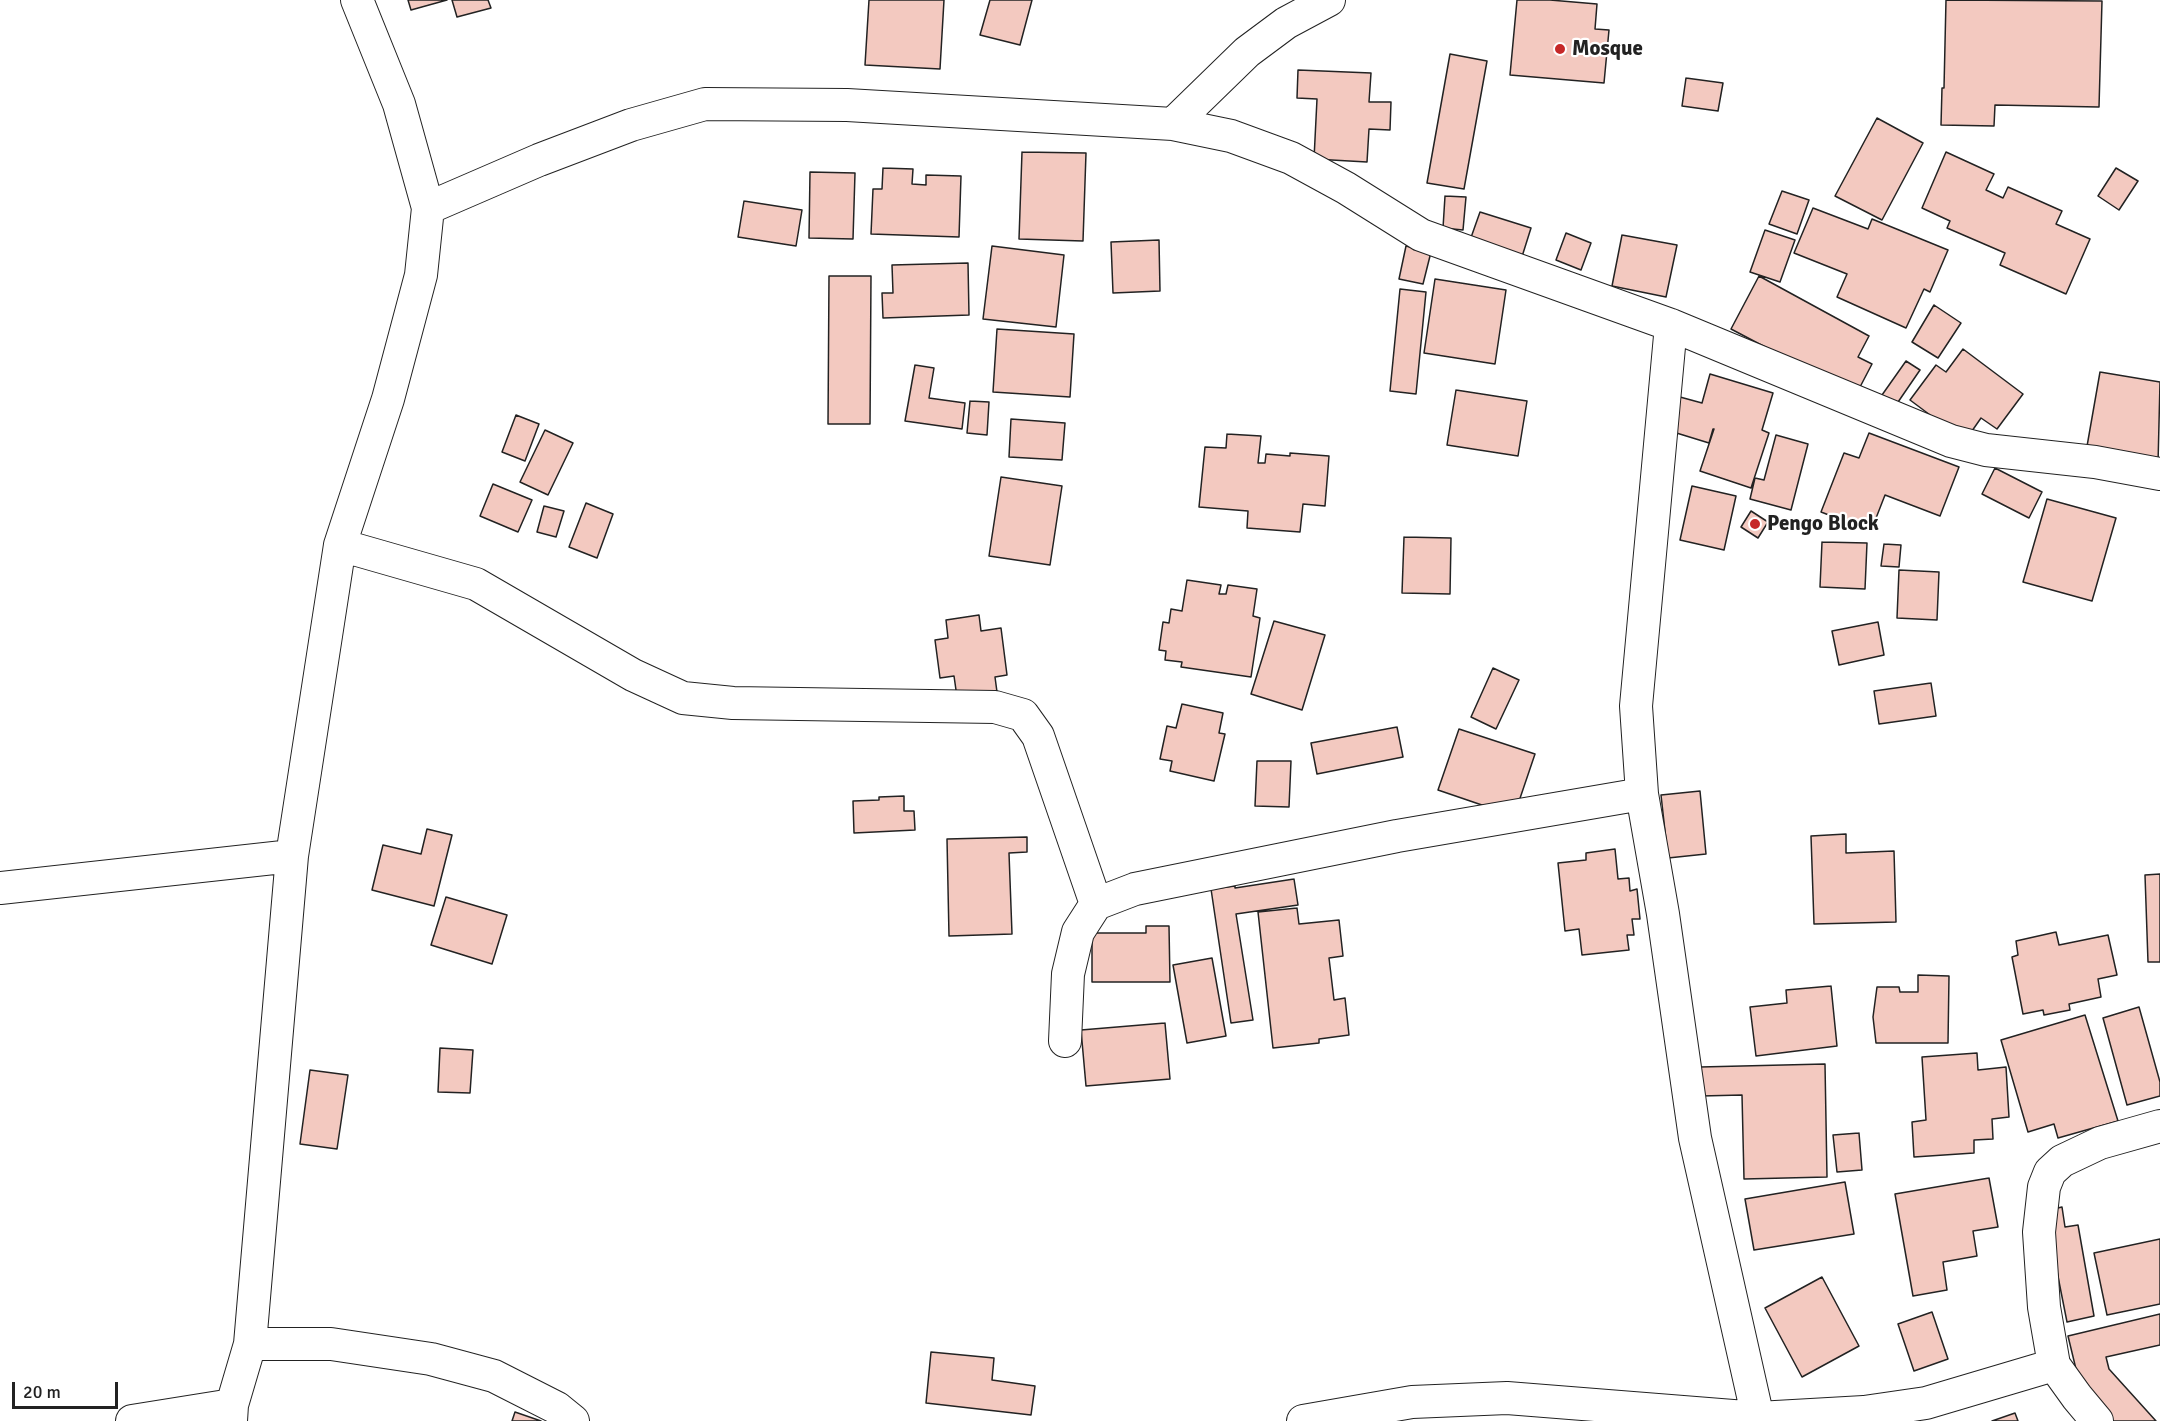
<!DOCTYPE html>
<style>
body{margin:0}
#map{position:relative;width:2160px;height:1421px;overflow:hidden;background:#fff;font-family:Signika,sans-serif}
canvas{display:block}
.scale{position:absolute;left:12px;top:1382px;width:106px;height:27px;box-sizing:border-box;border:3px solid #222;border-top:0;padding-left:8px;font-size:18px;line-height:21px;white-space:nowrap;color:#222;-webkit-text-stroke:4px #fff;paint-order:stroke}
</style>
<div id="map">
<canvas width="2160" height="1421"></canvas>
<div class="scale">20 m</div>
</div>
<script>
const context = document.querySelector('canvas').getContext('2d');
context.lineJoin = 'round';
function paint(path, color) { context.fillStyle = color; context.fill(path, 'evenodd'); }
const poly = rows => new Path2D(rows.map(r => 'M' + r).join(''));
function strokePath(path, color, width, dash) { context.strokeStyle = color; context.lineWidth = width; context.lineCap = dash ? 'butt' : 'round'; context.setLineDash(dash || []); context.stroke(path); }
function write(font, color, halo, rows, align = 'center') {
  context.font = font + ' Signika,sans-serif'; context.lineWidth = 4.5; context.setLineDash([]); context.textBaseline = 'middle'; context.strokeStyle = halo; context.fillStyle = color; for (const [text, x, y, turn = 0] of rows) {
    context.save(); context.translate(x, y); context.rotate((+turn || 0) * Math.PI / 180); context.textAlign = isNaN(turn) ? turn : align; if (halo) context.strokeText(text, 0, 0); context.fillText(text, 0, 0); context.restore();
  }
}
const building = poly([
 [408,0,447,0,411,10,408,0],
 [452,0,488,0,491,8,457,17,452,0],
 [869,0,944,0,940,69,865,65,869,0],
 [990,0,1032,0,1020,45,980,35,990,0],
 [1517,0,1550,0,1597,4,1595,29,1609,30,1604,83,1510,75,1517,0],
 [1946,0,2102,1,2099,107,1995,105,1994,126,1941,125,1942,88,1944,88,1946,0],
 [1450,54,1487,61,1464,189,1427,183,1450,54],
 [1298,70,1371,73,1369,102,1391,102,1390,130,1369,129,1367,162,1314,159,1317,99,1297,98,1298,70],
 [1686,78,1723,83,1718,111,1682,106,1686,78],
 [1877,118,1923,143,1882,220,1835,196,1877,118],
 [1022,152,1086,153,1083,241,1019,239,1022,152],
 [1946,152,1994,174,1986,190,2003,198,2008,187,2062,211,2056,224,2090,239,2066,294,2000,265,2005,253,1947,228,1950,221,1922,208,1946,152],
 [883,168,913,169,912,184,926,185,926,175,961,176,959,237,871,234,873,189,882,189,883,168],
 [2116,168,2138,181,2119,210,2098,196,2116,168],
 [810,172,855,173,853,239,809,238,810,172],
 [1782,191,1809,200,1797,234,1769,224,1782,191],
 [1445,196,1466,197,1463,230,1443,228,1445,196],
 [744,201,802,210,796,246,738,237,744,201],
 [1813,208,1868,229,1872,219,1948,250,1930,292,1924,289,1906,328,1837,297,1847,274,1794,253,1813,208],
 [1480,212,1531,228,1520,263,1468,246,1480,212],
 [1765,230,1795,240,1780,282,1750,272,1765,230],
 [1566,233,1591,243,1581,270,1556,260,1566,233],
 [1622,235,1677,245,1666,297,1612,286,1622,235],
 [1159,240,1160,291,1113,293,1111,242,1159,240],
 [992,246,1064,255,1056,327,983,319,992,246],
 [1406,246,1431,252,1423,284,1399,279,1406,246],
 [968,263,969,315,883,318,882,293,893,293,892,265,968,263],
 [829,276,871,276,870,424,828,424,829,276],
 [1759,276,1869,336,1858,357,1872,364,1860,387,1843,388,1731,329,1759,276],
 [1435,279,1506,290,1495,364,1424,353,1435,279],
 [1400,289,1426,292,1416,394,1390,391,1400,289],
 [1934,305,1961,323,1938,358,1912,342,1934,305],
 [997,329,1074,334,1070,397,993,392,997,329],
 [1963,349,2023,394,1997,429,1981,418,1965,441,1910,400,1936,365,1946,372,1963,349],
 [1906,361,1920,370,1896,405,1882,395,1906,361],
 [915,365,934,368,929,398,965,403,962,429,905,421,915,365],
 [2100,372,2160,382,2158,464,2086,452,2100,372],
 [1710,374,1773,393,1762,430,1769,433,1751,488,1700,471,1714,429,1713,429,1709,443,1670,431,1680,397,1702,403,1710,374],
 [1456,390,1527,401,1518,456,1447,445,1456,390],
 [970,401,989,402,987,435,967,433,970,401],
 [516,415,539,424,525,461,502,452,516,415],
 [1011,419,1065,423,1062,460,1009,457,1011,419],
 [545,430,573,443,548,495,520,482,545,430],
 [1869,433,1959,467,1940,516,1885,495,1871,531,1821,512,1844,453,1859,458,1869,433],
 [1227,434,1261,436,1258,463,1265,463,1266,454,1290,456,1290,453,1329,456,1325,506,1303,504,1300,532,1247,528,1248,511,1199,507,1205,447,1226,448,1227,434],
 [1776,435,1808,444,1791,510,1750,499,1755,478,1764,480,1776,435],
 [1995,468,2042,492,2029,518,1982,494,1995,468],
 [1001,477,1062,486,1050,565,989,556,1001,477],
 [493,484,532,500,518,532,480,516,493,484],
 [1692,486,1736,496,1724,550,1680,540,1692,486],
 [2047,499,2116,518,2092,601,2023,582,2047,499],
 [586,503,613,514,597,558,569,547,586,503],
 [544,506,564,511,556,537,537,532,544,506],
 [1751,511,1768,522,1758,538,1741,527,1751,511],
 [1404,537,1451,538,1450,594,1402,593,1404,537],
 [1822,542,1867,543,1865,589,1820,587,1822,542],
 [1884,544,1901,545,1899,567,1881,566,1884,544],
 [1899,570,1939,572,1937,620,1897,618,1899,570],
 [1187,580,1221,585,1219,594,1226,594,1228,585,1257,589,1253,616,1260,618,1251,677,1181,667,1182,662,1165,660,1166,651,1159,650,1163,622,1169,623,1171,609,1182,611,1187,580],
 [979,615,981,631,1001,628,1007,675,995,677,997,692,957,697,954,676,940,678,935,640,948,638,946,620,979,615],
 [1274,621,1325,635,1302,710,1251,694,1274,621],
 [1878,622,1884,655,1839,665,1832,631,1878,622],
 [1493,668,1519,680,1496,729,1471,717,1493,668],
 [1931,683,1936,716,1879,724,1874,691,1931,683],
 [1182,704,1223,713,1219,733,1225,734,1214,781,1170,771,1172,761,1160,759,1167,726,1176,728,1182,704],
 [1397,727,1403,757,1317,774,1311,743,1397,727],
 [1459,729,1535,754,1514,816,1438,790,1459,729],
 [1257,761,1291,761,1289,807,1255,806,1257,761],
 [1700,791,1706,854,1668,858,1661,795,1700,791],
 [904,796,904,811,914,811,915,830,854,833,853,801,879,800,879,797,904,796],
 [427,829,452,835,434,906,372,890,383,845,421,854,427,829],
 [1846,834,1846,853,1894,851,1896,922,1814,924,1811,836,1846,834],
 [1027,837,1027,852,1009,853,1012,934,949,936,947,839,1027,837],
 [1615,849,1618,879,1629,878,1630,891,1637,889,1640,919,1632,919,1634,935,1627,935,1629,950,1582,955,1579,929,1565,931,1558,863,1586,860,1586,853,1615,849],
 [2160,874,2160,962,2148,962,2145,875,2160,874],
 [1294,879,1298,905,1236,914,1253,1020,1231,1023,1211,889,1235,886,1235,888,1294,879],
 [446,897,507,915,492,964,431,945,446,897],
 [1297,908,1299,924,1339,920,1343,956,1329,958,1334,1000,1345,998,1349,1035,1319,1039,1319,1043,1273,1048,1258,912,1297,908],
 [1146,926,1169,926,1170,982,1092,982,1092,933,1146,933,1146,926],
 [2056,932,2059,945,2108,935,2117,975,2098,979,2101,997,2069,1004,2070,1010,2044,1015,2043,1010,2023,1014,2012,957,2018,955,2016,941,2056,932],
 [1212,958,1226,1036,1187,1043,1173,965,1212,958],
 [1918,975,1949,976,1948,1043,1876,1043,1873,1017,1877,987,1899,987,1900,992,1918,992,1918,975],
 [1831,986,1837,1046,1756,1056,1750,1007,1787,1003,1786,990,1831,986],
 [2139,1007,2160,1082,2160,1096,2127,1105,2103,1018,2139,1007],
 [2085,1015,2118,1121,2058,1138,2054,1124,2028,1132,2001,1040,2085,1015],
 [1165,1023,1170,1079,1086,1086,1081,1030,1165,1023],
 [440,1048,473,1050,470,1093,438,1092,440,1048],
 [1977,1053,1978,1070,2006,1067,2009,1117,1992,1119,1993,1139,1974,1140,1974,1153,1914,1157,1912,1122,1926,1120,1922,1057,1977,1053],
 [1825,1064,1827,1177,1744,1179,1742,1095,1701,1096,1700,1067,1825,1064],
 [310,1070,348,1075,337,1149,300,1144,310,1070],
 [1859,1133,1862,1170,1837,1172,1833,1135,1859,1133],
 [1989,1178,1998,1227,1973,1231,1977,1256,1943,1262,1947,1290,1913,1296,1895,1194,1989,1178],
 [1845,1182,1854,1234,1754,1250,1745,1199,1845,1182],
 [2062,1207,2065,1227,2078,1225,2094,1316,2067,1322,2045,1211,2062,1207],
 [2160,1239,2160,1304,2107,1315,2094,1253,2160,1239],
 [1822,1277,1859,1346,1802,1377,1765,1308,1822,1277],
 [1932,1312,1948,1359,1914,1371,1898,1324,1932,1312],
 [2160,1314,2160,1345,2106,1357,2109,1369,2156,1421,2109,1421,2082,1394,2068,1336,2160,1314],
 [931,1352,994,1358,992,1380,1035,1386,1031,1415,926,1403,931,1352],
 [515,1412,541,1421,512,1421,515,1412],
 [2015,1413,2018,1421,1992,1421,2015,1413]
]);
const minor = poly([
 [1173,124,1247,52,1286,23,1329,0],
 [428,208,539,160,631,125,705,104,847,105,1173,124,1231,136,1291,158,1346,188,1421,235,1671,325,1951,441,1986,450,2095,462,2160,474],
 [1671,325,1636,706,1642,794,1663,914,1695,1138,1758,1418],
 [340,545,476,584,633,675,683,698,733,703,995,707,1023,715,1038,736,1096,904],
 [0,888,292,856],
 [1065,1041,1068,974,1078,932,1096,904,1135,889,1397,836,1642,794],
 [250,1344,331,1344,431,1359,494,1376,557,1408,573,1421],
 [132,1421,232,1405],
 [231,1421,232,1405,250,1344,292,856,340,545,388,399,421,275,428,208,399,104,357,0],
 [1303,1421,1412,1402,1507,1398,1758,1418,1864,1412,1926,1403,2054,1365],
 [2097,1421,2077,1397,2054,1365,2044,1307,2039,1232,2044,1187,2050,1172,2062,1161,2100,1143,2160,1126]
]);
const markers = [
 [1560,49,6,"#c62828"],
 [1755,524,6,"#c62828"]
];
const poiNames = [
 ["Mosque",1572,49],
 ["Pengo Block",1767,524]
];
paint(building, '#f3c9c0');
strokePath(building, '#222', 1.5);
strokePath(minor, '#222', 34);
strokePath(minor, '#fff', 32);
for (const [x, y, r, color] of markers) { const dot = new Path2D(); dot.arc(x, y, r, 0, 2 * Math.PI); context.fillStyle = color; context.fill(dot); strokePath(dot, '#fff', 2); }
write('bold 21px', '#222', '#fff', poiNames, 'left');
</script>
